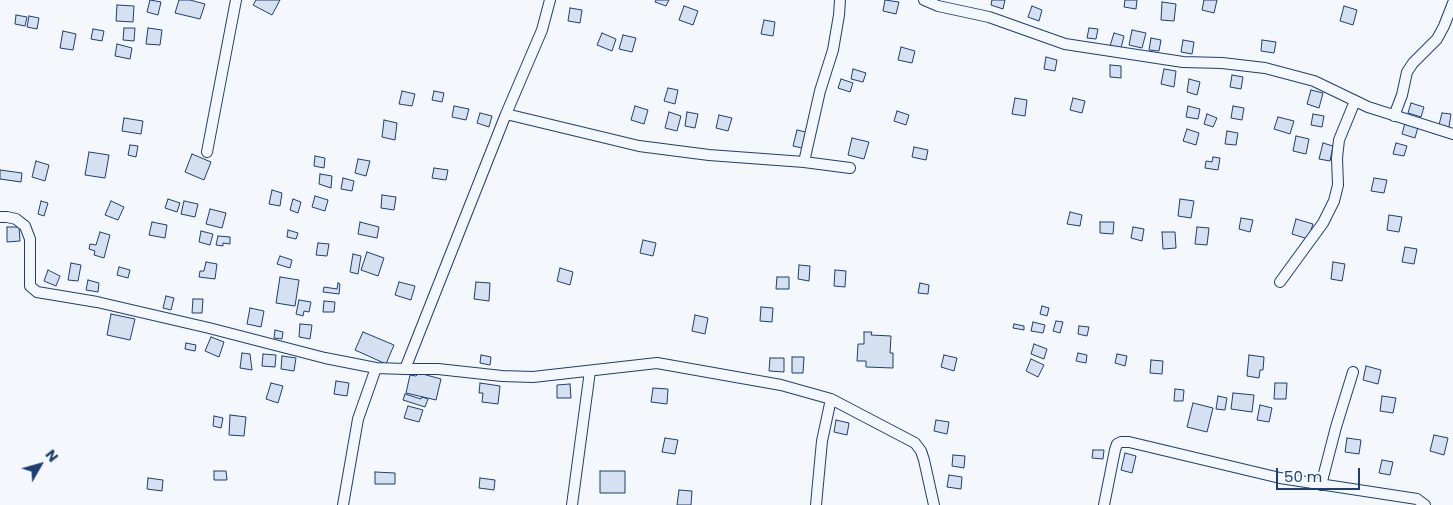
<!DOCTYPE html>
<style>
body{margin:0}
#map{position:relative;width:1453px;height:505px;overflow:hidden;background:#f4f7fb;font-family:Poppins,sans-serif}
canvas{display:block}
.north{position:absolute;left:15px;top:440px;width:50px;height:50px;-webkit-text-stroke:4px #f4f7fb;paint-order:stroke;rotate:52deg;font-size:14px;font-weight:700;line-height:20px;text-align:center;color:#1d3f73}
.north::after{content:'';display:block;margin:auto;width:18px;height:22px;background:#1d3f73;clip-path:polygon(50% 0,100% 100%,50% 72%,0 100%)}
.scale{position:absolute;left:1276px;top:468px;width:84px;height:22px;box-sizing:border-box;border:2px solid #1d3f73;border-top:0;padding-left:6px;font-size:15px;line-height:18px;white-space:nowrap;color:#1d3f73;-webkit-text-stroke:4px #f4f7fb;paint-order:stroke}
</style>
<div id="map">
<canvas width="1453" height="505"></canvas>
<div class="north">N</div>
<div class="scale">50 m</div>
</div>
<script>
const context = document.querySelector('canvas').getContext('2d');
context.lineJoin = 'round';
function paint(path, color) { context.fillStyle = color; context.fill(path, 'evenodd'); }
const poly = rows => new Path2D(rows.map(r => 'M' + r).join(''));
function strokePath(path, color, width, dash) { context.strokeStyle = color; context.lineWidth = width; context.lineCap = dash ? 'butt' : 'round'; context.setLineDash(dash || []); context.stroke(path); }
const building = poly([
 [150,0,161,2,158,15,147,12,150,0],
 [179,0,190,0,205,4,200,19,175,13,179,0],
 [256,0,280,0,272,15,253,5,256,0],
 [656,0,669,0,666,6,655,2,656,0],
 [885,0,899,2,896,14,883,11,885,0],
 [992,0,1005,0,1003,9,991,5,992,0],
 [1125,0,1137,0,1136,9,1124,7,1125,0],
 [1204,0,1217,0,1214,13,1202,10,1204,0],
 [1162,2,1176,4,1174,21,1161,20,1162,2],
 [117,5,134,6,133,22,116,21,117,5],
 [684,6,698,11,693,25,679,20,684,6],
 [1032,6,1042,10,1039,21,1028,17,1032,6],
 [1344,6,1357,10,1353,25,1340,21,1344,6],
 [570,8,582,10,580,23,568,21,570,8],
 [16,15,27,17,25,26,15,24,16,15],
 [29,16,39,18,37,29,27,27,29,16],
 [764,20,775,22,773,36,761,34,764,20],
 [124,28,135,28,134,41,123,40,124,28],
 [148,28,162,30,160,45,146,44,148,28],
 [1089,28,1098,29,1096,39,1087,38,1089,28],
 [93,29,104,31,102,41,91,39,93,29],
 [1132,30,1146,33,1142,48,1129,45,1132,30],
 [63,31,76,34,73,50,60,48,63,31],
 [602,33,616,39,612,51,597,45,602,33],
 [1114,33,1124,36,1121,48,1110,46,1114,33],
 [623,35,636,38,632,52,619,49,623,35],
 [1151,38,1161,40,1159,51,1149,50,1151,38],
 [1183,40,1194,42,1192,54,1181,52,1183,40],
 [1262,40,1276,42,1274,53,1261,51,1262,40],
 [117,44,132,48,130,59,115,56,117,44],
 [901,47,915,51,912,63,898,60,901,47],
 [1046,57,1057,60,1055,71,1044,69,1046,57],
 [1110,65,1121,66,1121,78,1110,77,1110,65],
 [853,69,866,73,863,82,851,79,853,69],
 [1164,69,1176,71,1174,87,1161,84,1164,69],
 [1232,75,1243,77,1241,89,1230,87,1232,75],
 [841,79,853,83,850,92,838,88,841,79],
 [1189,79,1200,82,1197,95,1187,92,1189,79],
 [668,88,678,90,675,104,664,101,668,88],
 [1311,90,1323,93,1319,108,1307,104,1311,90],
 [402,91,415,94,412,106,399,104,402,91],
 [434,91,444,93,442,102,432,100,434,91],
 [1015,98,1027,100,1025,116,1012,114,1015,98],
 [1073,98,1085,101,1082,113,1070,110,1073,98],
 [1411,103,1424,107,1421,117,1408,113,1411,103],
 [454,106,469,109,466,120,452,117,454,106],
 [635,106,648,110,644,124,631,120,635,106],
 [1188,106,1200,109,1198,119,1186,117,1188,106],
 [1233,106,1244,108,1242,120,1231,118,1233,106],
 [897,111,909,115,906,125,894,121,897,111],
 [669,112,681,116,677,131,665,128,669,112],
 [687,112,698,114,695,128,685,126,687,112],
 [480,113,492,116,489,127,477,123,480,113],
 [1442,113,1451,114,1449,127,1439,125,1442,113],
 [1207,114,1217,118,1213,127,1204,124,1207,114],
 [1313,114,1324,116,1322,127,1311,125,1313,114],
 [719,115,732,118,728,131,716,128,719,115],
 [1278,117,1294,121,1290,134,1274,129,1278,117],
 [124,118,143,121,141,134,122,131,124,118],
 [384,120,397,123,395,140,382,137,384,120],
 [1405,123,1418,127,1415,138,1402,134,1405,123],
 [1187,129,1199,133,1196,145,1183,141,1187,129],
 [797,130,810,133,806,149,793,146,797,130],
 [1227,131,1238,133,1236,145,1225,144,1227,131],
 [1296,136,1309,139,1306,154,1293,151,1296,136],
 [852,138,869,142,864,159,848,155,852,138],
 [1323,143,1333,146,1330,161,1319,159,1323,143],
 [1396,143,1407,146,1404,156,1393,154,1396,143],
 [130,145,138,146,136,157,128,155,130,145],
 [914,147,928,150,926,160,912,157,914,147],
 [89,152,109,155,105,178,85,175,89,152],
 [192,154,211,162,204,180,185,172,192,154],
 [315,156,325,158,324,168,314,166,315,156],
 [1213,157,1220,158,1218,170,1205,168,1206,161,1212,162,1213,157],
 [358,159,370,161,366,176,355,173,358,159],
 [36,161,49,165,45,181,32,177,36,161],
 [434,168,448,170,446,180,432,178,434,168],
 [0,170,22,173,21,182,0,179,0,170],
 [320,174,332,176,331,188,319,184,320,174],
 [343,178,354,181,352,191,341,189,343,178],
 [1374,178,1387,180,1384,193,1371,191,1374,178],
 [272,190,282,193,280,206,269,204,272,190],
 [382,195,396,197,394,210,381,208,382,195],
 [315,196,328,200,325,211,312,207,315,196],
 [168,199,180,203,177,212,165,208,168,199],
 [293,199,301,202,298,213,290,210,293,199],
 [1180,199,1194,201,1191,218,1178,216,1180,199],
 [41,201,48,203,44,216,38,214,41,201],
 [111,201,124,207,118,220,105,215,111,201],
 [184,201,198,204,195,217,181,214,184,201],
 [210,209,226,213,222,228,206,224,210,209],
 [1070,212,1082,215,1080,226,1067,224,1070,212],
 [1389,215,1402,217,1399,232,1387,230,1389,215],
 [1241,218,1253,220,1250,232,1239,229,1241,218],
 [1296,219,1313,224,1308,239,1292,234,1296,219],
 [152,222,167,225,165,238,149,235,152,222],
 [360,222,379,227,377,238,358,234,360,222],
 [1100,222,1114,222,1113,234,1100,233,1100,222],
 [7,227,19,227,20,241,7,242,7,227],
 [1133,227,1144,229,1142,241,1131,238,1133,227],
 [1197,227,1209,228,1207,245,1195,244,1197,227],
 [288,230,298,233,296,239,287,237,288,230],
 [201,231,213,234,210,245,199,242,201,231],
 [100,232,110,235,104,258,94,255,95,251,89,249,90,244,96,245,100,232],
 [1162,232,1175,232,1176,248,1163,249,1162,232],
 [218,236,230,237,230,244,223,243,223,246,216,245,218,236],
 [643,240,656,243,653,256,640,253,643,240],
 [318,243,329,244,327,256,316,255,318,243],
 [1405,247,1417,249,1414,264,1402,262,1405,247],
 [367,252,384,258,378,276,361,270,367,252],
 [353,254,361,256,358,274,350,272,353,254],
 [280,256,292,260,290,268,277,264,280,256],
 [206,262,217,264,215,279,199,277,200,271,204,271,206,262],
 [1333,262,1345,264,1342,281,1331,279,1333,262],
 [71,263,81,265,78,281,68,280,71,263],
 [799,265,810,266,809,281,798,279,799,265],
 [119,267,130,270,128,278,117,275,119,267],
 [560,268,573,272,570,285,557,281,560,268],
 [48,270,60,276,56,286,44,281,48,270],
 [835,270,846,271,845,287,834,286,835,270],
 [280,277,299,280,295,306,276,303,280,277],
 [777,277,789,277,789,289,776,289,777,277],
 [88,280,99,283,98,292,86,290,88,280],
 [399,282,415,286,411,300,395,295,399,282],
 [476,282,490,283,489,301,474,299,476,282],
 [338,283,340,284,339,294,323,292,324,287,337,289,338,283],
 [920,283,929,285,928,294,918,293,920,283],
 [166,296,174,298,171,310,163,308,166,296],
 [193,299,203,299,202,313,192,313,193,299],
 [299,300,311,302,309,312,304,311,303,316,296,314,299,300],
 [324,301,335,302,334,312,323,312,324,301],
 [1042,306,1049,308,1047,316,1040,314,1042,306],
 [761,307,773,308,772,322,760,321,761,307],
 [250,308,264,311,261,327,247,324,250,308],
 [111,314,135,319,130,340,107,335,111,314],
 [695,315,708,318,705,334,692,331,695,315],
 [1056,321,1063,322,1060,333,1053,331,1056,321],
 [1033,322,1045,325,1043,333,1031,331,1033,322],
 [300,324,312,325,310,339,299,337,300,324],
 [1014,324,1024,326,1024,330,1013,328,1014,324],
 [1079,326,1089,327,1087,336,1078,334,1079,326],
 [275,330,283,332,282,339,274,338,275,330],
 [363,332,394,345,386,364,355,350,363,332],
 [864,332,872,332,871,335,891,336,890,353,893,353,893,368,866,367,866,361,857,361,858,344,864,344,864,332],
 [211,337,224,342,219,357,205,351,211,337],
 [186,343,196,345,195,351,185,349,186,343],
 [1034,344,1047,349,1044,359,1031,354,1034,344],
 [242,353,250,354,252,370,240,368,242,353],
 [1078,353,1087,355,1086,363,1076,361,1078,353],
 [263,354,276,355,275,367,262,366,263,354],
 [1117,354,1127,356,1125,366,1115,363,1117,354],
 [481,355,491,357,490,365,480,363,481,355],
 [944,355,957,358,954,371,941,367,944,355],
 [1249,355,1264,357,1263,370,1260,370,1259,378,1247,376,1249,355],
 [282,356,296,358,294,371,281,369,282,356],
 [792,357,804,357,803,373,792,373,792,357],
 [770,358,784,358,784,372,769,371,770,358],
 [1031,359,1044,365,1038,377,1026,371,1031,359],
 [1151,360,1163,361,1162,374,1150,373,1151,360],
 [1366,366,1381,370,1378,384,1363,380,1366,366],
 [419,373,441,379,436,400,406,393,410,375,416,376,419,373],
 [336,381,349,383,347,396,334,394,336,381],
 [271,383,283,386,278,403,266,399,271,383],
 [480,383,500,386,498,404,482,402,483,393,479,393,480,383],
 [1275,383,1287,383,1286,399,1274,399,1275,383],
 [570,384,571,398,557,398,557,385,570,384],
 [653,388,668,389,667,404,651,402,653,388],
 [1175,389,1184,390,1183,401,1174,401,1175,389],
 [1233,393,1254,395,1252,412,1231,409,1233,393],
 [405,394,421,399,422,397,428,399,425,407,403,400,405,394],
 [1218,396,1227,398,1225,410,1216,409,1218,396],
 [1382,396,1396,398,1393,413,1380,411,1382,396],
 [1193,403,1213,408,1207,432,1187,427,1193,403],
 [1260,405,1272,408,1269,422,1257,420,1260,405],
 [408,406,423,410,419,422,404,418,408,406],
 [230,415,246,417,244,436,229,435,230,415],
 [214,416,223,418,221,428,213,426,214,416],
 [836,420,849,423,847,435,834,432,836,420],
 [936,420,949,422,947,434,934,431,936,420],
 [1434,435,1448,438,1444,455,1430,451,1434,435],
 [665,438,678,440,675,454,662,452,665,438],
 [1347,438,1361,440,1359,454,1345,452,1347,438],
 [1093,450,1104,450,1103,459,1092,458,1093,450],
 [1125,453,1136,456,1132,473,1121,470,1125,453],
 [953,455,965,456,964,468,952,466,953,455],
 [1382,460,1393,462,1390,475,1379,473,1382,460],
 [214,471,226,471,227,480,214,480,214,471],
 [600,471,625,471,625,493,600,493,600,471],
 [375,472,395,473,395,484,375,484,375,472],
 [949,475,962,477,961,489,947,487,949,475],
 [148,478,163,480,162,491,147,489,148,478],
 [480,478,495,480,494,490,479,488,480,478],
 [679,490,692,491,691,505,677,505,679,490]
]);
const street = poly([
 [924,0,938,6,989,17,1065,44,1183,62,1222,63,1265,68,1314,81,1368,107,1453,134],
 [506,114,639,146,709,155,804,162,850,168],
 [1394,116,1402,95,1407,72,1413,63,1437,39,1444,26,1453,3],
 [207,152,236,0],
 [804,162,820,91,833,50,839,15,840,0],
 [0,217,7,217,16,219,25,226,30,239,30,286,37,292,97,302,209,328,325,358,376,368,405,369,506,114,542,30,550,0],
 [1280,282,1323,223,1334,201,1338,185,1337,158,1339,140,1355,101],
 [405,369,438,369,502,376,533,377,657,363,781,385,831,399,915,443,921,451,924,460,934,505],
 [1321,485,1336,427,1353,372],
 [343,505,358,419,376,368],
 [572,505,590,371],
 [816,505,822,441,831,399],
 [1104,505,1115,450,1117,444,1121,442,1129,442,1280,478,1417,499,1425,505]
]);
paint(building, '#d5e0f0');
strokePath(building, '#1d3f73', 1);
strokePath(street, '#1d3f73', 12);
strokePath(street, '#f4f7fb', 10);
</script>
